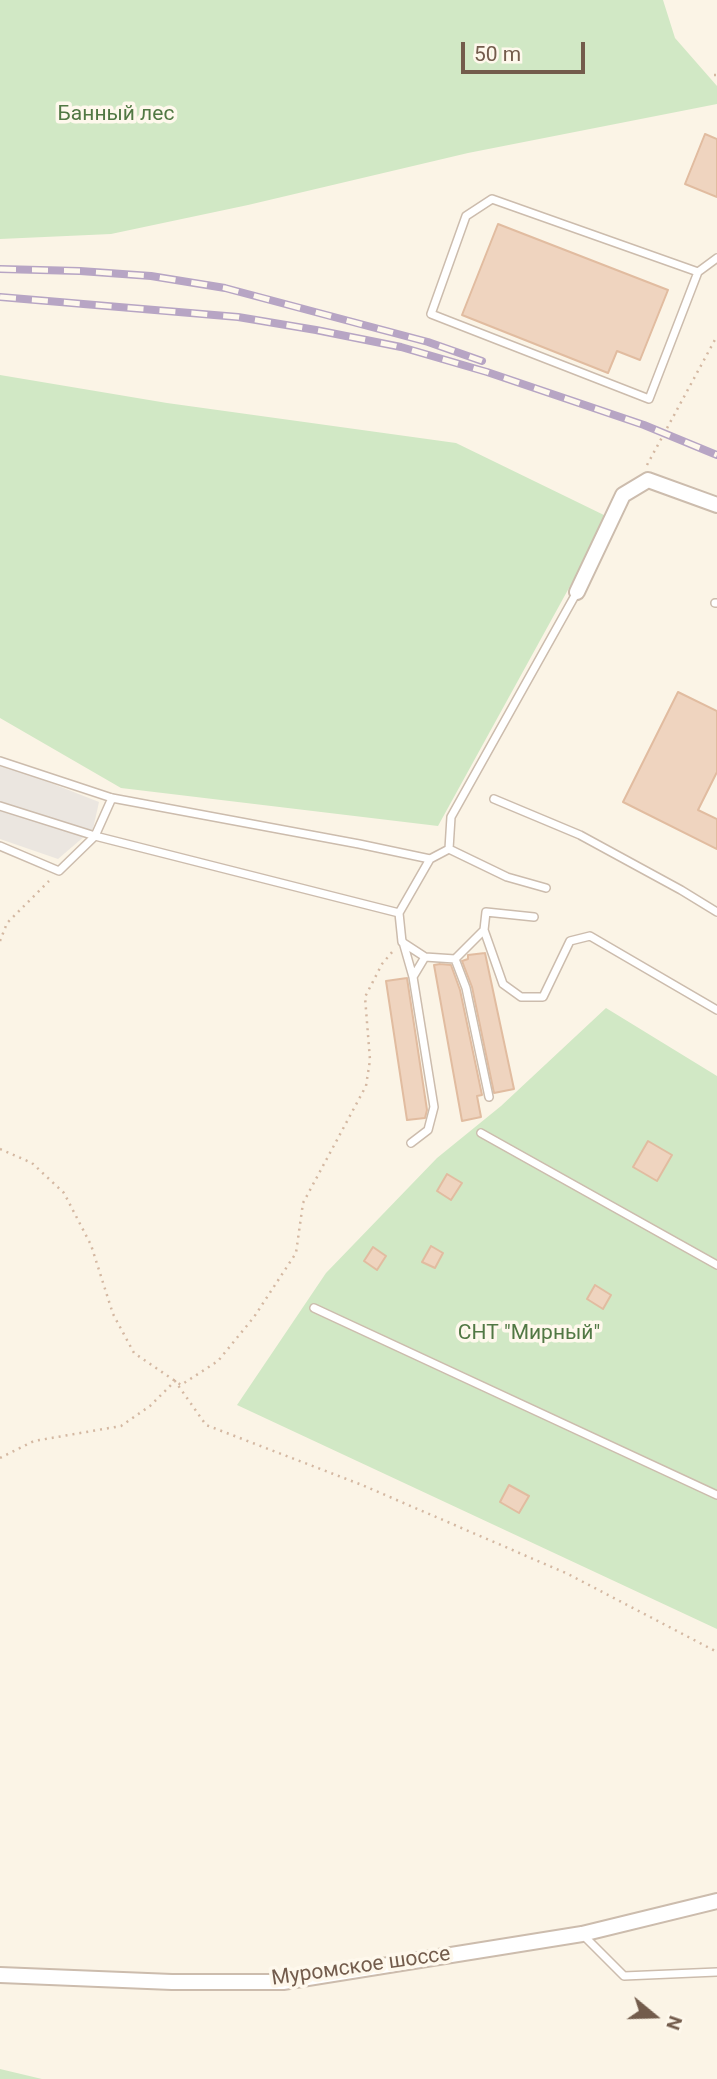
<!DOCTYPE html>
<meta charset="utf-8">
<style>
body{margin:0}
#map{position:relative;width:717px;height:2079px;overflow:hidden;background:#fbf4e6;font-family:Roboto,sans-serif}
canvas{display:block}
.north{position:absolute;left:619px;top:1981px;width:70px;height:70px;-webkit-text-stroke:5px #fef8ec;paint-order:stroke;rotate:109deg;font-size:19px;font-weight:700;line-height:28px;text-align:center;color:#735c4c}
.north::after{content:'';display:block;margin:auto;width:24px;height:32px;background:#735c4c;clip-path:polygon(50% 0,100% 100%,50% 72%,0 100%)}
.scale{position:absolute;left:461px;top:42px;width:124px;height:32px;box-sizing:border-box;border:4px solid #735c4c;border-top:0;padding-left:9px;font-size:21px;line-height:24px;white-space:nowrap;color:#735c4c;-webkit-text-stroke:5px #fef8ec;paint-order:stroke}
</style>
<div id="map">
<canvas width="717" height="2079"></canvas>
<div class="north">N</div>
<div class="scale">50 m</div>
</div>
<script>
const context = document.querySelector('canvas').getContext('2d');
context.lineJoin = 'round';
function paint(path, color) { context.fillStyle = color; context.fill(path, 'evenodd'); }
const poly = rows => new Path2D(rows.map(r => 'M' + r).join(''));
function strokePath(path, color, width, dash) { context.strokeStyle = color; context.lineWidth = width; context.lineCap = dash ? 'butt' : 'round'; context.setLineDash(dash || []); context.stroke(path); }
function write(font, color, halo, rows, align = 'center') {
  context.font = font + ' Roboto,sans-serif'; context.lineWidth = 7; context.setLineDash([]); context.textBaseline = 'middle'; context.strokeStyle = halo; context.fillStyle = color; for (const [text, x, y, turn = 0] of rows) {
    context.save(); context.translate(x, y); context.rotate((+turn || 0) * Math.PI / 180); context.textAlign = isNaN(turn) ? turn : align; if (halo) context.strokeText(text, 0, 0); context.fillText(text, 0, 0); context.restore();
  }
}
const industrial = poly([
 [0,763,99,802,93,829,58,859,0,839]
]);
const green = poly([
 [0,0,663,0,675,38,717,86,717,104,468,153,248,205,111,234,0,239],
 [0,375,167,403,456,443,608,517,438,826,121,788,0,718],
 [606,1008,717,1076,717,1629,237,1405,326,1273,437,1158,501,1106],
 [0,2069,42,2079,0,2079]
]);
const building = poly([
 [705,134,717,139,717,197,685,184,705,134],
 [498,224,668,290,640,360,617,351,608,373,462,315,498,224],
 [678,692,717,711,717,772,698,810,717,819,717,849,623,802,678,692],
 [485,953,514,1089,494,1093,472,987,462,961,468,959,468,955,485,953],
 [440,964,451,965,460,990,482,1095,477,1096,481,1117,462,1121,434,965,440,964],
 [407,978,427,1110,425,1118,407,1120,386,981,407,978],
 [648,1141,672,1155,657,1181,633,1167,648,1141],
 [447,1174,462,1183,451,1200,437,1191,447,1174],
 [431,1246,443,1253,435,1268,422,1262,431,1246],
 [373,1247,386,1256,377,1270,364,1261,373,1247],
 [595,1285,611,1295,603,1309,587,1299,595,1285],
 [509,1485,529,1496,519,1513,500,1502,509,1485]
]);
const path = poly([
 [714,75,717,75],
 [647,465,717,336],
 [0,941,7,923,49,881],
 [0,1149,32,1163,64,1193,91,1245,113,1314,134,1353,181,1385,218,1361,254,1317,296,1253,303,1203,366,1086,370,1060,365,997,382,964,393,951],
 [0,1458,34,1441,121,1426,150,1406,175,1381,206,1425,362,1485,568,1574,717,1652]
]);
const lane = poly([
 [698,272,492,199,466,216,431,314,649,399,698,272,717,258],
 [715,603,717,603],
 [0,761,112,798,359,844,430,859],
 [494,799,580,835,681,890,717,912],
 [0,806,95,836,399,913],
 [0,846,59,871,95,836,112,798],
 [449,849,451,817,577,592],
 [546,888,507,877,449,849,430,859,399,913,402,942,425,957,455,959,484,930,503,984,521,997,543,997,570,941,590,936,717,1010],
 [484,930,486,912,534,917],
 [403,942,413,977],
 [455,959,466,988,489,1097],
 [481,1133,717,1265],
 [411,1143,428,1130,434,1107,413,977,425,957],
 [314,1308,717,1495],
 [582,1934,624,1976,717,1972]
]);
const street = poly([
 [577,592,623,495,648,480,717,505],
 [0,1975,172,1982,283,1982,582,1934,717,1901]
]);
const rail = poly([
 [0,269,80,271,151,276,225,288,428,342,482,361],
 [0,297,238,317,316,330,401,347,487,372,644,425,717,455]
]);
const parkNames = [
 ["Банный лес",116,115],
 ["СНТ \"Мирный\"",529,1334]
];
const streetNames = [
 ["Муромское шоссе",361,1967,-8]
];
paint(industrial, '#ebe6e0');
paint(green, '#d1e8c5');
paint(building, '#efd4bf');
strokePath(building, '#e1bca0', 2);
strokePath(lane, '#ccbcad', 10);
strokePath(street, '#ccbcad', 18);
strokePath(path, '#d4b8a2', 2.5, [2, 5]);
strokePath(lane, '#fff', 7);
strokePath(street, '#fff', 14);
strokePath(rail, '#b7a5c4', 8);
strokePath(rail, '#fef8ec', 5, [16]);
write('21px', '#517844', '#fef8ec', parkNames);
write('21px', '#735c4c', '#fef8ec', streetNames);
</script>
